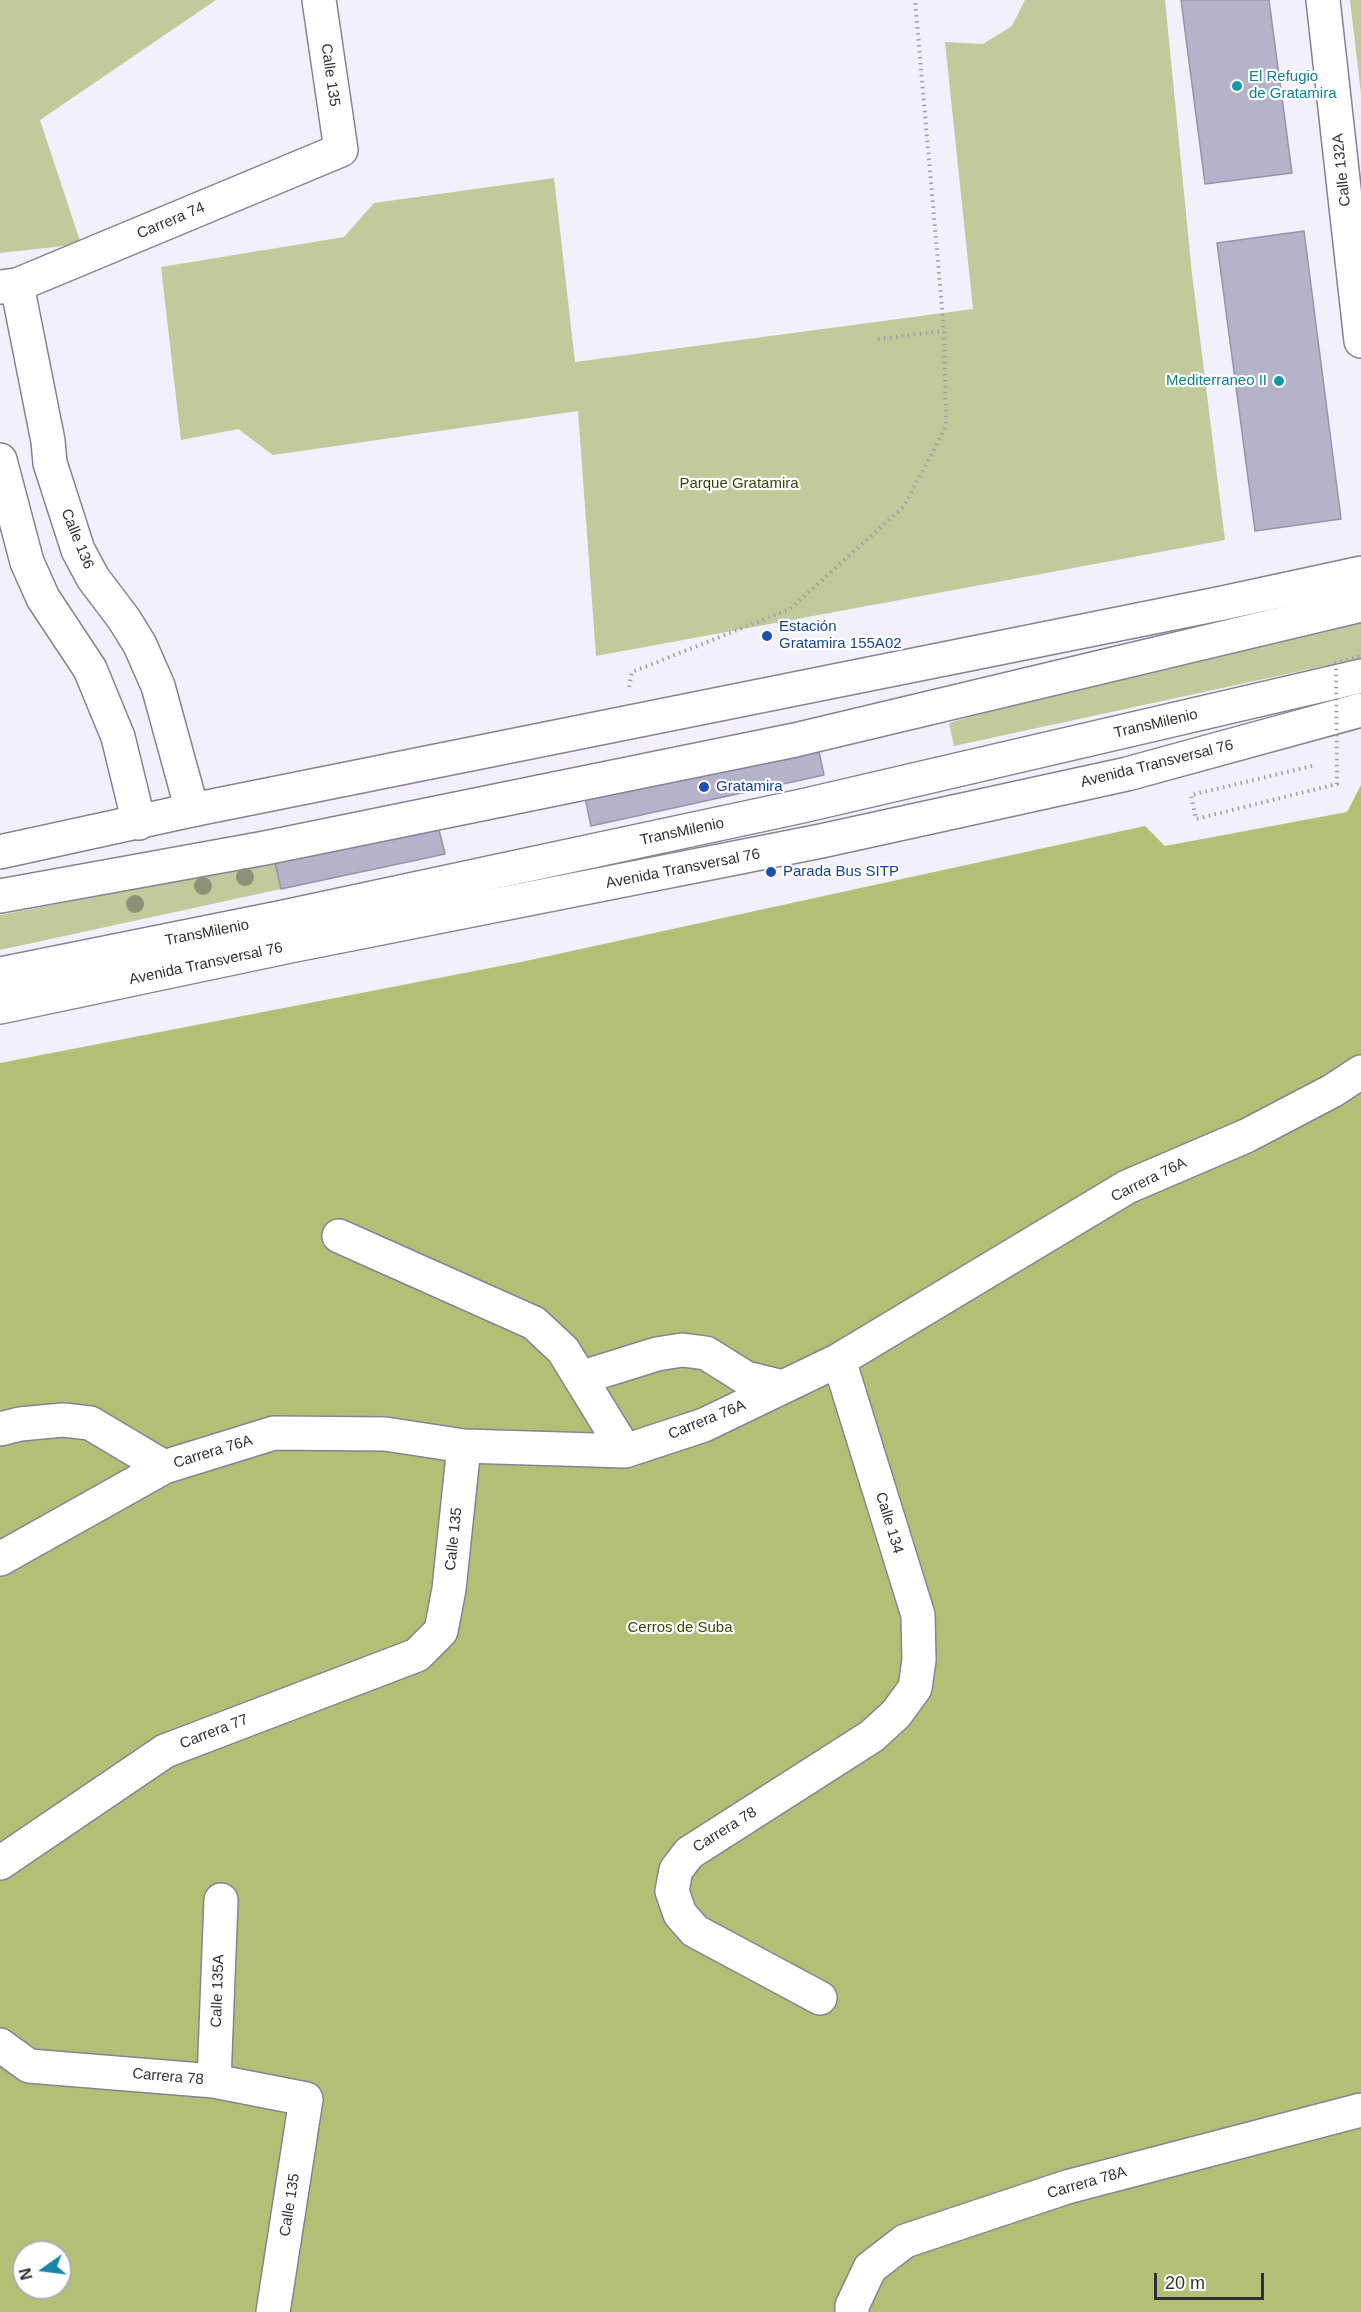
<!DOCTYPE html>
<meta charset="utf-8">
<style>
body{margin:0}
#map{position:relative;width:1361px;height:2312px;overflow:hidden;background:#f4effd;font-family:Helvetica,sans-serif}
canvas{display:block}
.north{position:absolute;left:12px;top:2240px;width:60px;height:60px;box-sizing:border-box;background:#fff;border:2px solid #adacaf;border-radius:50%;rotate:256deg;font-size:16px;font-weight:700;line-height:24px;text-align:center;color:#332f38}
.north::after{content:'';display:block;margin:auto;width:21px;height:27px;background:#1a84ac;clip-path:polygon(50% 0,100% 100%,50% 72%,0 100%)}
.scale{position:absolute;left:1154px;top:2273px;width:110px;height:27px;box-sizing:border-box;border:3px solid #332f38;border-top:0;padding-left:8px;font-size:18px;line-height:21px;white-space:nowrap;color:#332f38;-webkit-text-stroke:4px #fff;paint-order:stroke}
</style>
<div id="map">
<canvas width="1361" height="2312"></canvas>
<div class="north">N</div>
<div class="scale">20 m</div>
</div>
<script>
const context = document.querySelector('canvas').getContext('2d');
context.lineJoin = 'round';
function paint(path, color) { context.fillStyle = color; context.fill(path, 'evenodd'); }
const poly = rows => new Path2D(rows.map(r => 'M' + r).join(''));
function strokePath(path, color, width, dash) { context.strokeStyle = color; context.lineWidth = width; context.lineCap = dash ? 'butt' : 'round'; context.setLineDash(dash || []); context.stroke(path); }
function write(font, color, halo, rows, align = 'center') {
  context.font = font + ' Helvetica,sans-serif'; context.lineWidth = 4.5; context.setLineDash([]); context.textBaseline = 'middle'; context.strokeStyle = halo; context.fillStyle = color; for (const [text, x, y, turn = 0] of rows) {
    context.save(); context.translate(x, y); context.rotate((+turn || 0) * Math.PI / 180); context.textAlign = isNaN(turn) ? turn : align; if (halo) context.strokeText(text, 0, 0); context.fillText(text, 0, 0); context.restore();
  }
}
const green = poly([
 [0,0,216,0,40,120,81,244,0,253],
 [1025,0,1165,0,1192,274,1225,540,596,656,578,411,273,455,238,429,181,440,161,267,344,237,374,203,554,178,575,362,973,309,945,42,983,44,1012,26],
 [1350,0,1361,0,1361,94],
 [1361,609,1361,658,954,746,949,723,1213,646],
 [275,862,281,889,0,950,0,915]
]);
const forest = poly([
 [1361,785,1361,2312,0,2312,0,1063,521,962,1145,826,1165,846,1347,812],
 [24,2252,60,2252,60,2288,24,2288]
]);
const building = poly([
 [1181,0,1269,0,1292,173,1205,184,1181,0],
 [1304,231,1341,519,1255,531,1217,243,1304,231],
 [818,747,824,775,591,826,585,798,818,747],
 [438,826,445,854,281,889,275,862,438,826]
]);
const path = poly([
 [878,339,944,331],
 [629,687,632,672,790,609,904,506,946,426,944,331,915,0]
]);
const minor = poly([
 [1323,0,1361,341],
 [17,285,48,441,50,463,78,550,93,578,124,619,140,645,158,686,192,810],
 [0,287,17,285,341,150,319,0],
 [0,460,27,562,43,598,90,669,118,737,139,823],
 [0,896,265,848,795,740,1361,605],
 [0,974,284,917,802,806,1361,676],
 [339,1236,534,1323,563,1350,625,1451],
 [580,1378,657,1354,682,1350,706,1353,746,1378,783,1387],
 [0,1429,20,1424,63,1420,90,1423,164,1467],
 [0,1559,164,1467,274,1433,385,1434,464,1446,625,1451,704,1425,839,1360,1127,1187,1246,1136,1332,1091,1361,1072],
 [0,1863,165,1751,417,1655,441,1631,449,1589,464,1446],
 [820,1998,695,1931,680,1914,672,1891,676,1870,689,1853,872,1736,896,1714,915,1688,919,1660,918,1615,839,1360],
 [0,2045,29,2066,214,2081,306,2099,273,2312],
 [214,2081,221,1900],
 [852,2312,852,2306,870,2268,905,2241,1067,2187,1361,2110]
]);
const major = poly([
 [0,852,192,810,1223,603,1361,573],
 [0,1007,290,946,821,841,1127,774,1361,710]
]);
const pathBridge = poly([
 [1312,766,1191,795,1196,819,1337,784,1336,663,1361,656]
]);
const trees = [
 [245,877],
 [203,886],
 [135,904]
];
const markers = [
 [1237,86,6,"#0f9aa8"],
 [1279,381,6,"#0f9aa8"],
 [767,636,6,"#1a4fb4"],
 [704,787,6,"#1a4fb4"],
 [771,872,6,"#1a4fb4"]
];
const streetNames = [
 ["Calle 135",330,75,82],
 ["Calle 132A",1342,170,-96],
 ["Carrera 74",171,221,-23],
 ["Calle 136",77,539,68],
 ["TransMilenio",1156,724,-13],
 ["Avenida Transversal 76",1157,764,-14],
 ["TransMilenio",682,832,-12],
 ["Avenida Transversal 76",683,869,-11],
 ["TransMilenio",207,933,-11],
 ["Avenida Transversal 76",206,964,-12],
 ["Carrera 76A",1149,1180,-26],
 ["Carrera 76A",707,1420,-22],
 ["Carrera 76A",213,1452,-17],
 ["Calle 134",889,1523,73],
 ["Calle 135",454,1539,-84],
 ["Carrera 77",214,1732,-21],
 ["Carrera 78",725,1830,-32],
 ["Calle 135A",218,1991,-88],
 ["Carrera 78",168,2077,5],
 ["Carrera 78A",1087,2183,-16],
 ["Calle 135",290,2205,-81]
];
const cultureNames = [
 ["El Refugio",1249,77],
 ["de Gratamira",1249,94],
 ["Mediterraneo II",1267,381,"right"]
];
const parkNames = [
 ["Parque Gratamira",739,484],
 ["Cerros de Suba",680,1628]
];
const transitNames = [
 ["Estación",779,627],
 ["Gratamira 155A02",779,644],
 ["Gratamira",716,787],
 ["Parada Bus SITP",783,872]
];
paint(green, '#c0ca9a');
paint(forest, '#b2c076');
paint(building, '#b4b3ca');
strokePath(building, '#9594ab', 1.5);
strokePath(minor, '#888095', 36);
strokePath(major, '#888095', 36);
strokePath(path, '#a09ba7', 4, [1.5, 4.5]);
strokePath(minor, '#fff', 33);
strokePath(major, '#fff', 33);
strokePath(pathBridge, '#a09ba7', 4, [1.5, 4.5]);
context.fillStyle = '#8e9077';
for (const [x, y] of trees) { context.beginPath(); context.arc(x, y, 9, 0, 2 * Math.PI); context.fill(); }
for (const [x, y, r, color] of markers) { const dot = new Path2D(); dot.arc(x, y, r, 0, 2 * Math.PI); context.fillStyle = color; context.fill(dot); strokePath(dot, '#fff', 2); }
write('15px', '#332f38', '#fff', streetNames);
write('15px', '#0d838f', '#fff', cultureNames, 'left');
write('15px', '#3b4309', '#fff', parkNames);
write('15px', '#164399', '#fff', transitNames, 'left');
</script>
